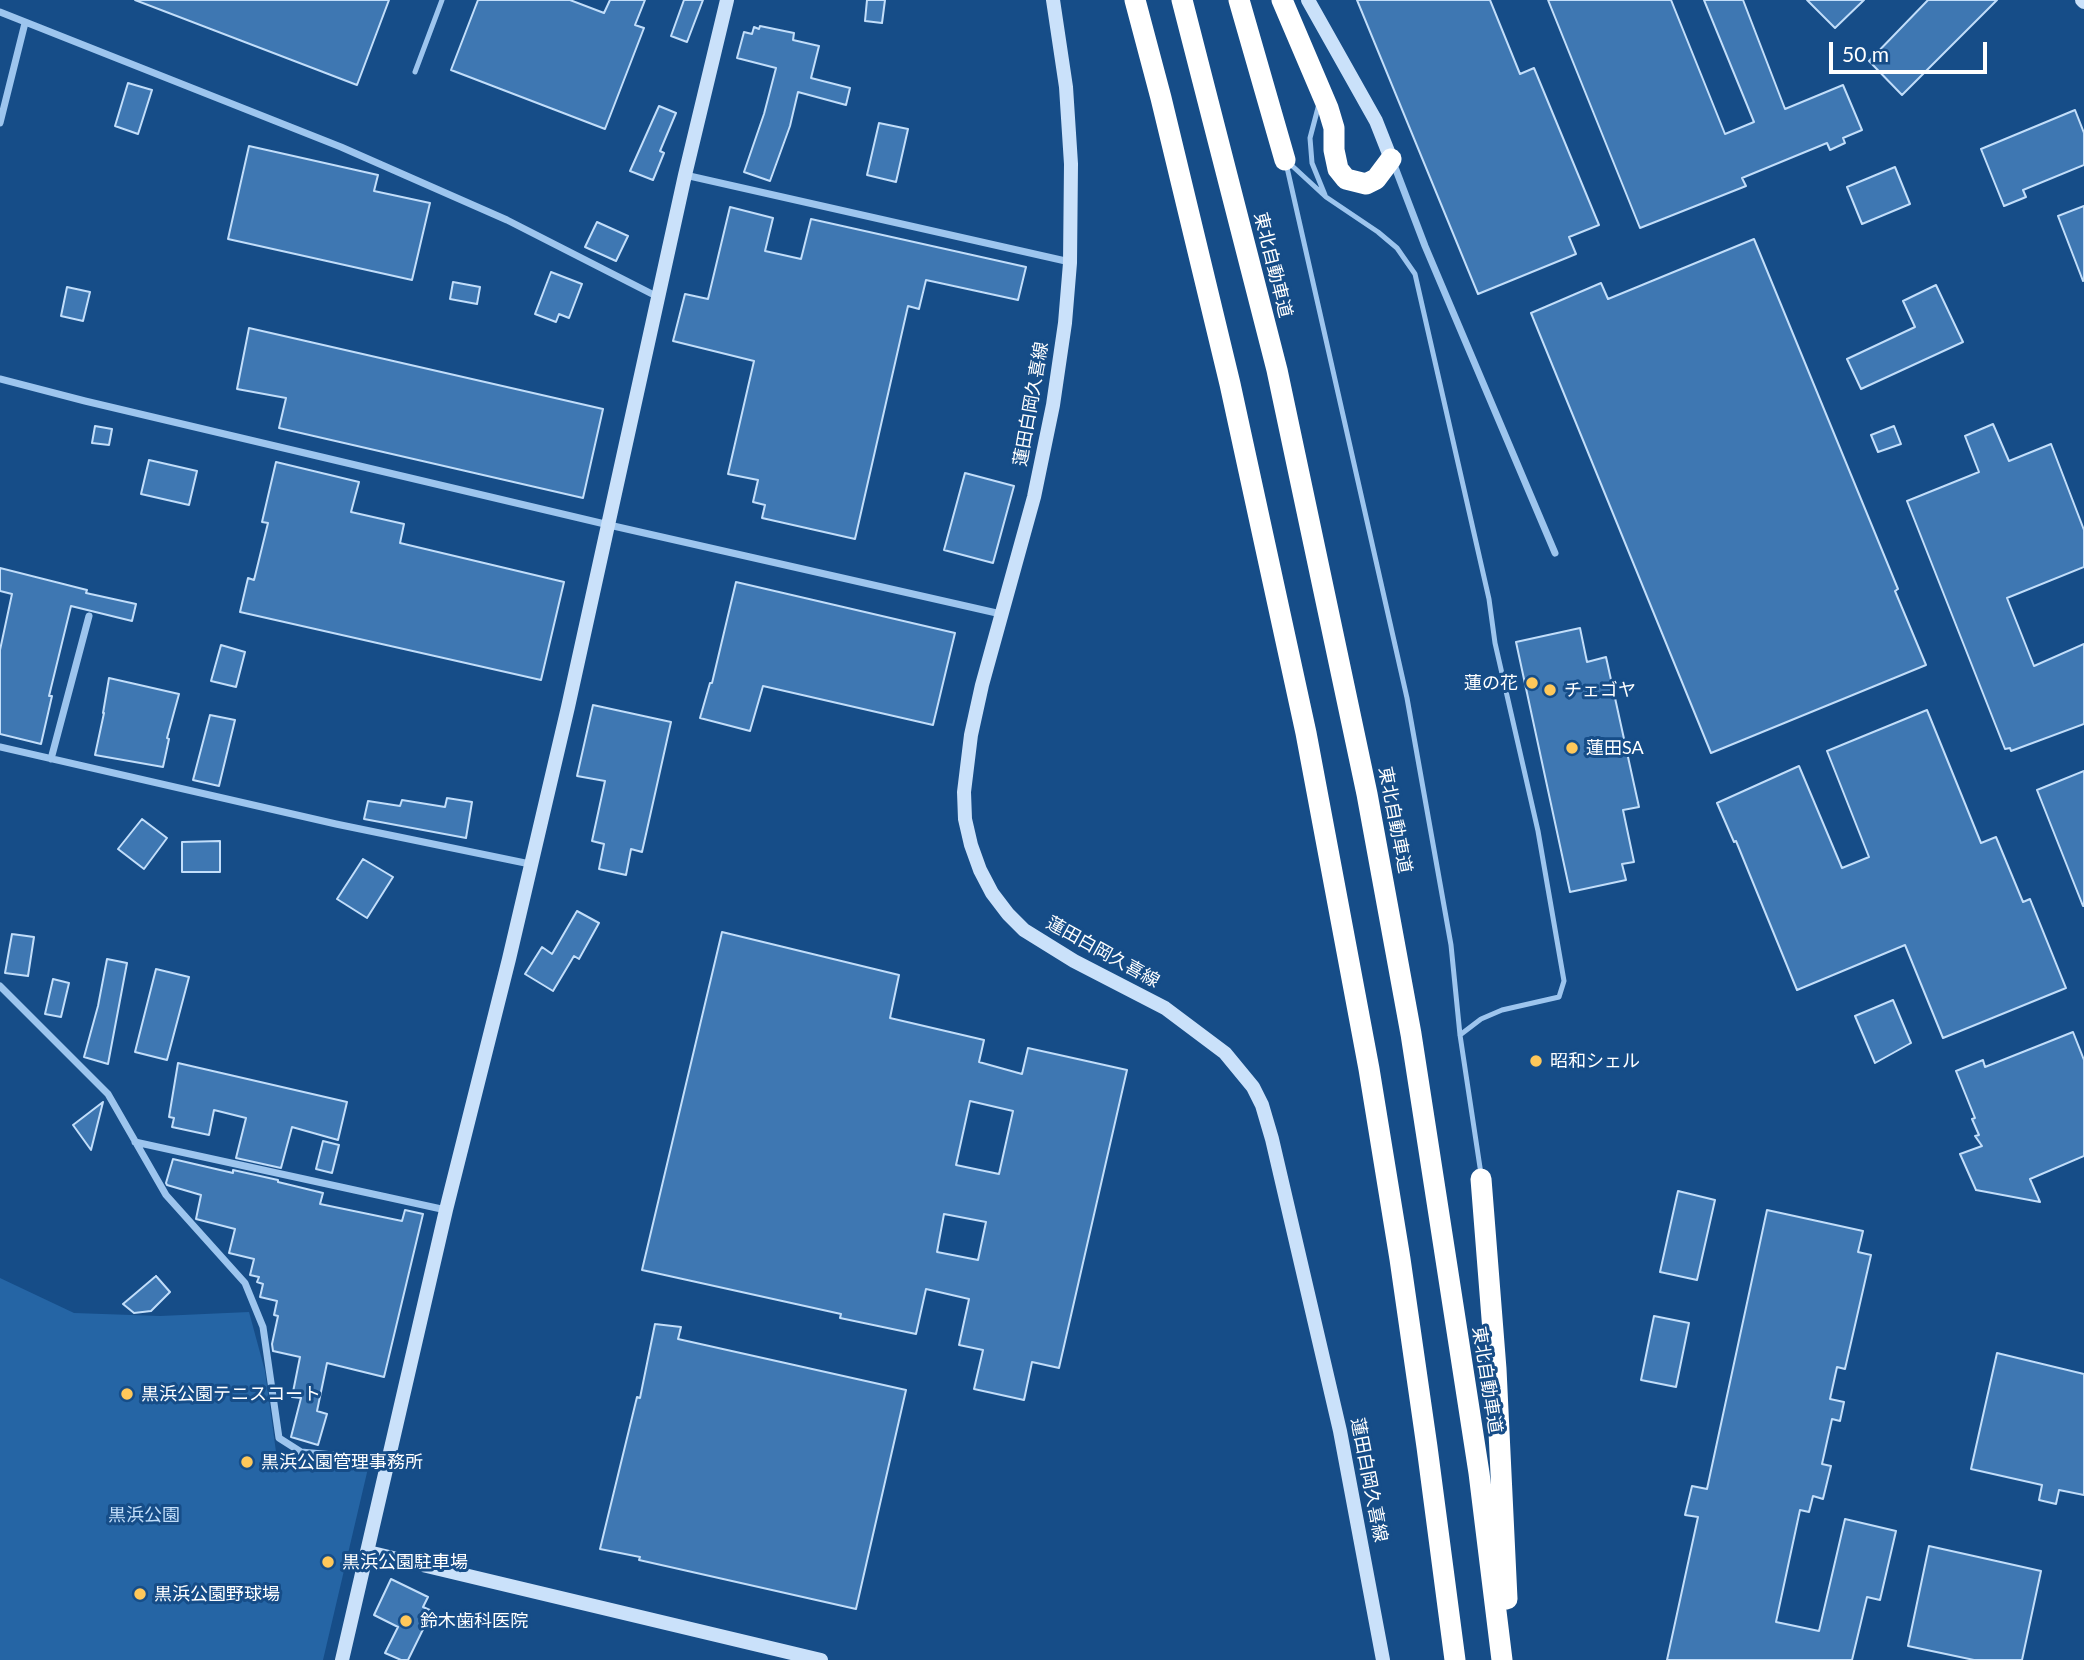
<!DOCTYPE html>
<meta charset="utf-8">
<style>
body{margin:0}
#map{position:relative;width:2084px;height:1660px;overflow:hidden;background:#164d88;font-family:Lato,sans-serif}
canvas{display:block}
.scale{position:absolute;left:1829px;top:42px;width:158px;height:32px;box-sizing:border-box;border:4px solid #fff;border-top:0;padding-left:9px;font-size:21px;line-height:24px;white-space:nowrap;color:#fff;-webkit-text-stroke:5px #164d88;paint-order:stroke}
</style>
<div id="map">
<canvas width="2084" height="1660"></canvas>
<div class="scale">50 m</div>
</div>
<script>
const context = document.querySelector('canvas').getContext('2d');
context.lineJoin = 'round';
function paint(path, color) { context.fillStyle = color; context.fill(path, 'evenodd'); }
const poly = rows => new Path2D(rows.map(r => 'M' + r).join(''));
function strokePath(path, color, width, dash) { context.strokeStyle = color; context.lineWidth = width; context.lineCap = dash ? 'butt' : 'round'; context.setLineDash(dash || []); context.stroke(path); }
function write(font, color, halo, rows, align = 'center') {
  context.font = font + ' Lato,"Noto Sans JP",sans-serif'; context.lineWidth = 6; context.setLineDash([]); context.textBaseline = 'middle'; context.strokeStyle = halo; context.fillStyle = color; for (const [text, x, y, turn = 0] of rows) {
    context.save(); context.translate(x, y); context.rotate((+turn || 0) * Math.PI / 180); context.textAlign = isNaN(turn) ? turn : align; if (halo) context.strokeText(text, 0, 0); context.fillText(text, 0, 0); context.restore();
  }
}
const green = poly([
 [0,1278,74,1313,160,1316,249,1312,265,1371,277,1459,369,1464,323,1660,0,1660]
]);
const building = poly([
 [135,0,389,0,357,85,135,0],
 [478,0,570,0,604,13,610,0,645,0,635,25,644,28,605,129,451,70,478,0],
 [684,0,703,0,687,42,671,36,684,0],
 [867,0,885,0,882,23,865,21,867,0],
 [1357,0,1490,0,1520,74,1534,68,1599,225,1569,237,1576,254,1478,294,1357,0],
 [1548,0,1671,0,1725,134,1754,122,1704,0,1743,0,1785,109,1843,85,1862,130,1843,138,1845,143,1830,150,1827,143,1742,178,1746,186,1640,228,1548,0],
 [1807,0,1864,0,1835,28,1807,0],
 [1928,0,1997,0,1902,95,1869,61,1928,0],
 [760,26,794,33,793,40,819,46,811,78,850,88,846,105,798,92,790,126,770,181,744,172,764,114,776,68,737,58,744,32,752,34,754,27,759,29,760,26],
 [128,83,152,90,138,134,115,126,128,83],
 [659,106,676,113,660,151,664,153,653,180,630,171,659,106],
 [2075,110,2084,133,2084,165,2023,190,2026,197,2004,206,1981,149,2075,110],
 [879,123,908,129,896,182,867,175,879,123],
 [249,146,378,175,374,191,430,203,412,280,228,239,249,146],
 [1895,167,1910,204,1862,224,1847,187,1895,167],
 [2084,206,2084,280,2083,281,2058,216,2084,206],
 [730,207,773,218,765,251,801,259,811,219,1026,267,1018,300,926,280,919,309,908,306,855,539,762,518,765,505,753,502,758,480,728,474,754,361,673,341,685,294,708,299,730,207],
 [597,222,628,236,616,261,585,247,597,222],
 [1754,239,1898,589,1895,591,1926,665,1711,753,1531,313,1601,283,1608,299,1754,239],
 [551,272,582,284,569,318,559,314,556,322,535,314,551,272],
 [453,282,480,287,477,304,450,299,453,282],
 [1936,285,1963,342,1861,389,1847,359,1915,327,1903,301,1936,285],
 [67,287,90,292,83,321,61,316,67,287],
 [249,328,603,409,583,498,279,428,286,398,237,389,249,328],
 [1993,424,2009,461,2051,444,2084,530,2084,567,2007,598,2034,666,2084,644,2084,724,2011,751,2010,748,2005,749,1907,501,1979,472,1965,436,1993,424],
 [95,426,112,429,109,445,92,443,95,426],
 [1894,426,1901,444,1878,452,1871,435,1894,426],
 [149,460,197,471,189,505,141,494,149,460],
 [276,462,359,482,351,512,404,524,400,543,564,582,541,680,240,612,248,578,254,580,268,523,262,522,276,462],
 [965,473,1014,486,993,563,944,550,965,473],
 [0,568,87,590,86,593,136,604,132,621,71,606,49,696,52,696,41,744,0,734,0,650,12,594,0,591,0,568],
 [736,582,955,633,933,725,763,686,750,731,700,718,710,683,712,683,736,582],
 [1580,628,1587,662,1606,657,1639,807,1623,810,1634,862,1622,864,1626,880,1570,892,1516,642,1580,628],
 [221,645,245,652,236,687,211,681,221,645],
 [109,678,179,694,167,738,169,739,163,767,95,755,104,713,103,713,109,678],
 [593,705,671,722,642,852,631,849,626,875,599,869,604,844,592,841,605,781,577,776,593,705],
 [1927,710,1981,843,1996,837,2023,902,2030,899,2066,988,1943,1038,1905,945,1797,990,1736,841,1734,842,1717,803,1799,766,1842,868,1869,857,1827,751,1927,710],
 [210,715,235,720,219,786,193,780,210,715],
 [2084,771,2084,906,2083,906,2037,790,2084,771],
 [447,798,472,802,466,838,364,819,368,801,400,806,402,800,445,807,447,798],
 [142,819,167,838,144,869,118,849,142,819],
 [220,841,220,872,182,872,182,842,220,841],
 [363,859,393,877,367,918,337,899,363,859],
 [577,911,599,923,579,959,574,956,553,991,525,974,542,947,552,954,577,911],
 [722,932,899,975,890,1018,984,1040,979,1062,1022,1074,1028,1048,1127,1070,1059,1368,1032,1362,1024,1400,974,1389,983,1350,959,1345,969,1299,926,1289,916,1334,840,1318,841,1314,642,1270,722,932],
 [970,1101,1013,1111,999,1174,956,1165,970,1101],
 [944,1214,986,1222,978,1260,937,1252,944,1214],
 [12,934,34,937,28,976,5,973,12,934],
 [107,959,127,963,108,1064,84,1057,98,1006,107,959],
 [156,969,189,977,167,1060,135,1052,156,969],
 [53,979,69,983,61,1017,45,1014,53,979],
 [1893,1000,1911,1043,1875,1063,1855,1016,1893,1000],
 [2073,1032,2084,1060,2084,1156,2030,1179,2040,1202,1976,1190,1960,1154,1982,1146,1975,1136,1979,1135,1972,1119,1975,1118,1956,1071,1983,1060,1985,1067,2073,1032],
 [178,1063,347,1102,338,1140,292,1127,281,1168,236,1158,246,1118,214,1110,209,1135,172,1127,174,1118,169,1117,178,1063],
 [103,1102,91,1150,73,1125,103,1102],
 [323,1141,339,1145,332,1173,316,1169,323,1141],
 [173,1159,233,1173,233,1170,278,1180,278,1182,323,1193,320,1204,402,1221,405,1210,423,1214,384,1377,327,1363,317,1411,327,1414,318,1445,291,1437,301,1398,292,1397,300,1357,273,1351,272,1344,278,1316,274,1315,277,1301,260,1297,263,1284,257,1282,259,1277,250,1275,254,1259,229,1253,235,1229,196,1219,201,1195,167,1185,166,1183,173,1159],
 [1678,1191,1715,1200,1697,1280,1660,1272,1678,1191],
 [1767,1210,1863,1231,1858,1252,1871,1255,1845,1369,1837,1367,1830,1399,1844,1402,1840,1421,1832,1419,1822,1464,1831,1466,1823,1499,1813,1496,1809,1512,1800,1510,1776,1622,1819,1631,1845,1519,1896,1531,1880,1600,1867,1597,1852,1660,1667,1660,1698,1517,1685,1515,1692,1486,1707,1489,1767,1210],
 [156,1276,170,1292,151,1311,134,1313,123,1304,156,1276],
 [1654,1316,1689,1323,1676,1387,1641,1380,1654,1316],
 [655,1324,681,1327,678,1339,906,1390,856,1609,639,1560,640,1557,600,1549,637,1397,640,1398,655,1324],
 [1997,1353,2084,1374,2084,1495,2059,1490,2056,1504,2039,1500,2042,1485,1971,1469,1997,1353],
 [1929,1546,2041,1571,2022,1660,1974,1660,1908,1646,1929,1546],
 [391,1579,428,1597,423,1607,432,1611,408,1660,401,1660,385,1653,398,1627,374,1615,391,1579]
]);
const lane = poly([
 [415,72,442,0],
 [1319,104,1310,138,1312,163,1325,195],
 [1288,162,1326,197,1378,232,1397,248,1415,274,1489,599,1495,643,1538,831,1564,981,1559,997,1502,1010,1481,1019,1460,1035],
 [1286,163,1407,698,1451,945,1460,1035,1481,1174]
]);
const street = poly([
 [0,12,341,147,507,220,658,297],
 [0,123,25,23],
 [1393,162,1425,246,1555,553],
 [685,175,1070,262],
 [0,379,85,401,609,525,1001,614],
 [0,747,336,824,530,864],
 [51,759,89,616],
 [0,986,108,1094,166,1195,245,1283,263,1327,279,1438,301,1452,389,1460],
 [135,1142,446,1210]
]);
const secondary = poly([
 [1053,0,1066,87,1071,164,1070,263,1065,323,1053,405,1034,497,982,685,971,735,964,792,965,819,971,845,980,870,992,893,1008,914,1024,930,1074,961,1165,1008,1225,1053,1253,1087,1262,1105,1272,1139,1340,1431,1383,1660],
 [1308,0,1376,121,1391,159],
 [2082,0,2084,2],
 [368,1552,821,1660],
 [342,1660,446,1210,509,959,568,707,685,175,727,0]
]);
const highway = poly([
 [1135,0,1161,98,1230,384,1306,733,1369,1069,1400,1259,1427,1447,1455,1660],
 [1182,0,1277,370,1367,794,1411,1034,1479,1473,1502,1660],
 [1239,0,1285,160],
 [1282,0,1328,108,1334,128,1334,150,1338,169,1346,179,1366,184,1376,179,1391,159],
 [1481,1179,1496,1369,1507,1599]
]);
const markers = [
 [1532,683,7,"#ffc85a"],
 [1550,690,7,"#ffc85a"],
 [1572,748,7,"#ffc85a"],
 [1536,1061,7,"#ffc85a"],
 [127,1394,7,"#ffc85a"],
 [247,1462,7,"#ffc85a"],
 [328,1562,7,"#ffc85a"],
 [140,1594,7,"#ffc85a"],
 [406,1621,7,"#ffc85a"]
];
const streetNames = [
 ["東北自動車道",1273,265,76],
 ["蓮田白岡久喜線",1031,404,-80],
 ["東北自動車道",1395,820,79],
 ["蓮田白岡久喜線",1103,952,29],
 ["東北自動車道",1487,1380,81],
 ["蓮田白岡久喜線",1369,1480,79]
];
const poiNames = [
 ["蓮の花",1518,683,"right"],
 ["チェゴヤ",1564,690],
 ["蓮田SA",1586,748],
 ["昭和シェル",1550,1061],
 ["黒浜公園テニスコート",141,1394],
 ["黒浜公園管理事務所",261,1462],
 ["黒浜公園駐車場",342,1562],
 ["黒浜公園野球場",154,1594],
 ["鈴木歯科医院",420,1621]
];
const parkNames = [
 ["黒浜公園",144,1515]
];
paint(green, '#2565a5');
paint(building, '#3e77b2');
strokePath(building, '#c2defa', 2);
strokePath(lane, '#9dc5ee', 5);
strokePath(street, '#9dc5ee', 7);
strokePath(secondary, '#cae1fa', 14);
strokePath(highway, '#fff', 21);
for (const [x, y, r, color] of markers) { const dot = new Path2D(); dot.arc(x, y, r, 0, 2 * Math.PI); context.fillStyle = color; context.fill(dot); strokePath(dot, '#164d88', 2.5); }
write('18px', '#fff', '#164d88', streetNames);
write('18px', '#fff', '#164d88', poiNames, 'left');
write('18px', '#c2defa', '#164d88', parkNames);
</script>
